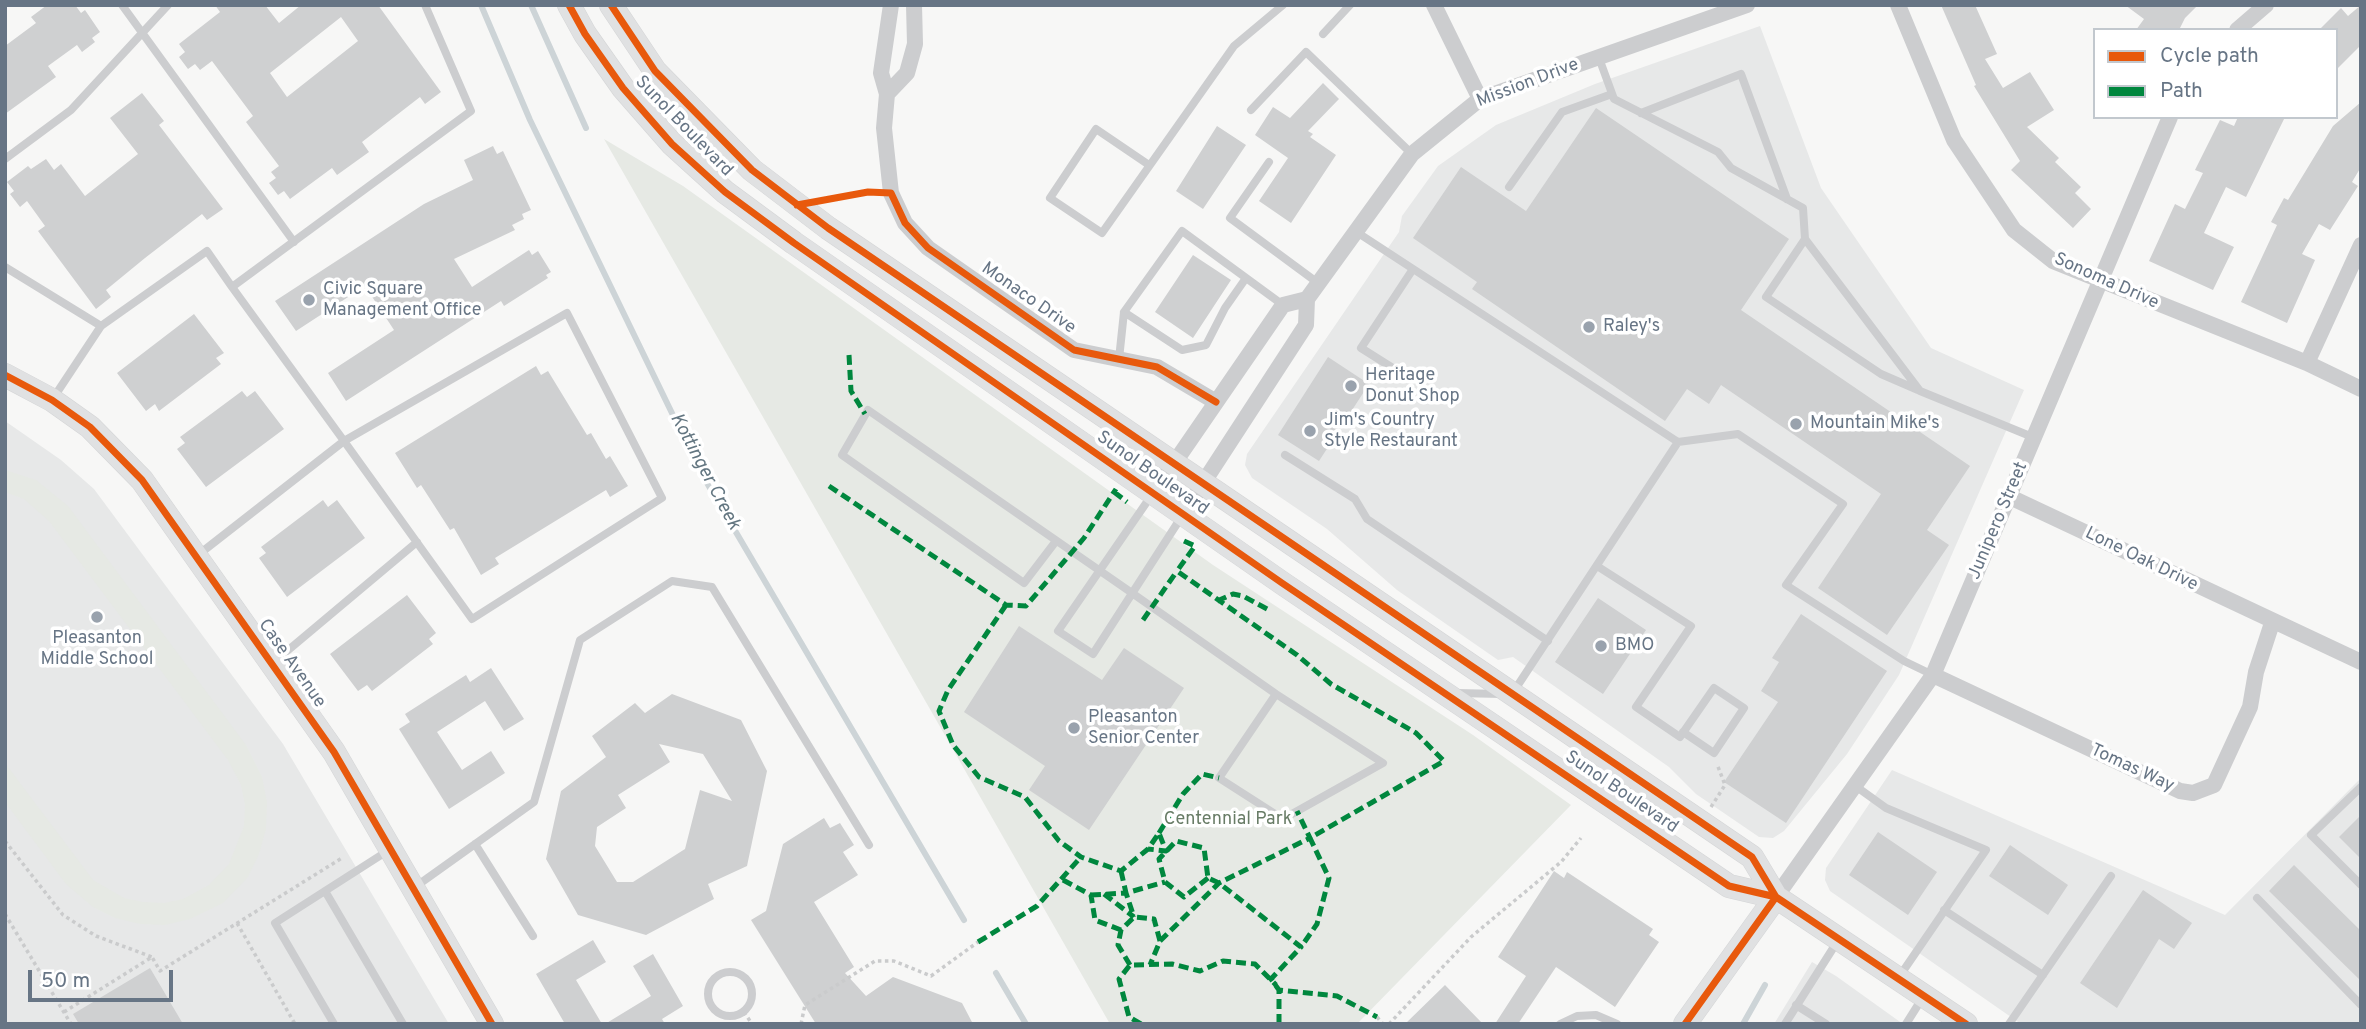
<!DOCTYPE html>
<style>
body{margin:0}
#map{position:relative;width:2366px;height:1029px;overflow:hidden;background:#f7f7f6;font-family:Overpass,sans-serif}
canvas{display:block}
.frame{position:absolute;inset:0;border:7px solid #677585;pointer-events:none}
.legend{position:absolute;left:2093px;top:28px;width:245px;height:91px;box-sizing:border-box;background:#fff;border:2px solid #c2c8ce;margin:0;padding:9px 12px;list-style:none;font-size:21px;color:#677585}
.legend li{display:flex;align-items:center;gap:14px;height:35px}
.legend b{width:35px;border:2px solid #c2c8ce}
.scale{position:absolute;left:28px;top:970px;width:145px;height:32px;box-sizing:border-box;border:4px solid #677585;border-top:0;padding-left:9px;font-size:21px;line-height:24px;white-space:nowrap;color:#677585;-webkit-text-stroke:5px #fff;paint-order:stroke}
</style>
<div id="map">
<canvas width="2366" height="1029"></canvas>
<div class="frame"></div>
<ul class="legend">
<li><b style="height:9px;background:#e8590c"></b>Cycle path</li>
<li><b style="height:9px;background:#00873e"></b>Path</li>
</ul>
<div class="scale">50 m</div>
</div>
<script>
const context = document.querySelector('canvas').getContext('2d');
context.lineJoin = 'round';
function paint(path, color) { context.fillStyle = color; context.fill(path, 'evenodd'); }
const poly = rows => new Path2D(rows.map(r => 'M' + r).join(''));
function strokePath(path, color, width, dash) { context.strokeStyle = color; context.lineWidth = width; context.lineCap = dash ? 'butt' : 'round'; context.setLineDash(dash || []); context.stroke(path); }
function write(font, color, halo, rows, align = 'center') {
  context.font = font + ' Overpass,sans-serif'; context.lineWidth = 7; context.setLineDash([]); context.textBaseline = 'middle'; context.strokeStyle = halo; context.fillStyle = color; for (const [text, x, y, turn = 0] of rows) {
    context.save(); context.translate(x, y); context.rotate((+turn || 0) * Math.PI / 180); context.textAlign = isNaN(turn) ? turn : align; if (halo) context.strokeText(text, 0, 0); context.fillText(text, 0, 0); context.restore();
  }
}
const built = poly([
 [1760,26,1821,188,1931,348,2024,390,1899,675,1847,754,1784,831,1773,838,1759,837,1696,794,1669,767,1513,657,1498,660,1397,590,1327,529,1252,478,1245,465,1247,454,1399,232,1402,216,1438,166,1496,125,1595,84],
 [5,421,61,460,94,489,283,744,449,1024,5,1024],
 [1892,770,2225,915,2361,778,2361,1024,2021,1024,1830,891,1825,880,1826,868],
 [1812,962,1836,976,1903,1024,1774,1024]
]);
const green = poly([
 [604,139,683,186,1213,565,1473,735,1571,805,1357,1024,1110,1024],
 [5,470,36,480,68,506,246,745,262,777,267,802,266,829,259,854,248,877,223,903,190,919,165,925,140,924,115,918,93,907,66,884,5,802,5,763,93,880,124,898,143,902,164,903,183,899,209,885,229,864,244,826,245,805,241,785,228,760,49,521,24,499,5,492]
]);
const stream = poly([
 [481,5,530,120,700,471,964,920],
 [531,5,586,128],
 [996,973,1026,1024],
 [1743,1024,1765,985]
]);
const building = poly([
 [47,5,75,5,81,13,85,10,100,32,92,38,95,42,82,52,77,45,48,66,56,77,5,114,5,46,36,23,31,17],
 [215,5,265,5,279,23,301,5,378,5,441,92,425,104,420,97,362,142,369,152,337,175,332,168,290,199,284,191,278,195,269,183,276,178,271,172,279,166,246,122,253,116,212,61,200,70,195,64,188,69,179,57,185,52,179,44,220,12],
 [341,17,358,41,287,97,270,73],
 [1941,5,1975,5,1997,54,1985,59,2003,88,2030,72,2054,110,2027,127,2059,158,2055,162,2081,187,2075,193,2091,209,2073,228,2011,170,2020,161,1974,86,1976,85],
 [2125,5,2198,5,2185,18,2179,30,2136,30,2144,19],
 [2361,5,2361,45,2336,70,2336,30,2319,30,2341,8,2348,16],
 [1323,83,1339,99,1308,131,1313,134,1310,137,1336,155,1291,223,1259,201,1288,158,1255,135,1273,107,1290,118],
 [142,93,164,121,159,125,223,209,207,220,202,214,145,258,106,290,111,297,96,309,38,231,45,226,27,201,20,207,10,194,14,191,7,182,28,166,31,169,46,159,54,170,61,164,85,196,138,154,110,118],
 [2361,102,2361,167,2352,182,2358,186,2330,230,2319,224,2302,254,2315,260,2287,323,2241,302,2277,225,2271,222,2284,198,2288,200,2333,126],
 [1596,108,1789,239,1741,310,1970,466,1927,530,1949,545,1887,635,1818,588,1881,494,1721,385,1709,404,1687,389,1665,421,1472,289,1477,282,1413,238,1461,167,1526,211],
 [2238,117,2285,117,2246,197,2226,187,2204,233,2234,247,2213,290,2149,261,2175,204,2185,209,2203,173,2195,170,2220,120,2234,126],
 [1217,126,1246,145,1203,209,1176,191],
 [493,146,497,154,503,151,531,210,522,214,524,219,512,225,515,230,454,259,472,287,529,250,532,255,538,251,551,272,546,275,548,278,504,306,501,301,346,401,328,373,394,330,365,286,296,331,275,301,424,204,473,180,464,160],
 [1193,255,1231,280,1193,338,1155,312],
 [194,314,224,353,216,358,221,364,159,411,155,404,146,411,117,373],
 [1328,357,1369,384,1319,461,1278,435],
 [536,366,541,375,548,371,587,435,591,433,606,459,610,456,628,486,610,497,606,490,495,558,499,564,481,575,454,528,450,530,421,485,417,488,395,453],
 [242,391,247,397,255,391,284,429,206,487,177,449,185,443,180,437],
 [323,500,328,507,337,500,365,538,287,597,259,558,266,553,261,547],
 [407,595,436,633,429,639,433,644,372,691,367,685,358,691,330,654],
 [1598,598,1646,630,1603,694,1555,662],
 [1801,614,1887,671,1786,823,1724,782,1778,702,1761,691,1779,662,1772,658],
 [1019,626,1102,680,1124,648,1184,688,1089,830,1029,790,1045,766,964,712],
 [491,668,524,719,504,731,485,701,437,732,462,770,491,751,505,773,449,809,399,729,410,722,405,714,466,675,470,682],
 [672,694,741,720,767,771,747,866,708,884,714,899,646,935,578,915,546,859,561,791,606,757,592,736,635,703,645,713],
 [659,744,703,754,732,801,700,790,685,849,633,882,617,882,595,846,597,827,626,808,618,795,670,762],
 [2361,815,2361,859,2339,837],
 [824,818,830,828,840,823,854,845,843,852,858,875,814,902,854,967,845,973,866,996,893,977,962,1003,973,1024,816,1024,751,920,766,911,783,844],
 [1878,832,1937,872,1908,915,1849,875],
 [2010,845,2068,885,2048,915,1989,876],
 [2294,865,2361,931,2361,981,2269,891],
 [1554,871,1564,878,1567,872,1653,929,1649,935,1659,942,1615,1007,1556,967,1518,1024,1495,1024,1526,976,1498,957],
 [2143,890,2192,923,2174,949,2159,939,2117,1008,2080,983],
 [593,940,606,962,576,980,602,1024,565,1024,536,974],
 [653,954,683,1006,662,1019,665,1024,605,1024,651,996,633,966],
 [150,968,183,1024,79,1024,73,1014],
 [1445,985,1483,1024,1405,1024]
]);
const path = poly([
 [1711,807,1725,785,1717,764],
 [5,841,63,915,96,936,152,957],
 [5,914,71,1024],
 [237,923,295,1024],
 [64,1012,152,957,160,971,342,858],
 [744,1012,752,1024],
 [1377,1017,1383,1024],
 [801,1024,805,1005,875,961,894,961,931,976,978,942],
 [1389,1024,1471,937,1561,862,1581,838]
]);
const lane = poly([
 [122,5,294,242],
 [1323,34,1350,5],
 [1599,58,1614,99,1718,152,1731,168,1803,208,1805,239,1920,391,2035,438],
 [1251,110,1306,52,1412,154],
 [1641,113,1741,74,1787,199],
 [5,159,71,110,168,5],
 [1269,162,1230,218,1318,283],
 [1149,165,1096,129,1050,198,1102,233,1234,46,1283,5],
 [1509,187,1562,112,1612,94],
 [1355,231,1678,442,1738,434,1843,504,1786,585,1904,661,1933,675],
 [1805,239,1766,297,1881,374,1918,390],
 [5,267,101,326],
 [1124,312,1182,350,1206,345,1225,308,1246,278],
 [1119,359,1124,312,1182,231,1283,305],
 [1407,377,1361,348,1413,269],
 [54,397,101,326,207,251,232,287,471,111,425,5],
 [1285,455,1355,499,1367,519,1548,641],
 [1151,496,1058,631,1093,654,1182,516],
 [1056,541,1024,583,842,455,868,410,1132,593,1276,694,1383,763,1283,819,1219,778,1276,694],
 [198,555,344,441,567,313,662,498,472,619,344,441,232,287],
 [1597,566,1691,626,1636,707,1680,737,1714,688,1744,708,1714,753,1683,732],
 [274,662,417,542],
 [1514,691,1678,442],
 [1456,693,1502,694],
 [1854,785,1886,808,1986,850,1899,977],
 [2361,787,2311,835,2361,885],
 [475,844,533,936],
 [415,887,534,802,580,640,672,581,712,587,869,845],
 [325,891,403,1024],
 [2257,898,2361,1005],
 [1944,910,2043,975],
 '708 994a22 22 0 1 1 44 0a22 22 0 1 1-44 0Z',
 [1796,1005,1826,1024],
 [334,1024,275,923,389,850],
 [1560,1024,1577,1016,1596,1015,1617,1024],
 [1785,1024,1837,942],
 [1906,1024,1923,997],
 [2009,1024,2111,876]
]);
const street = poly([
 [891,5,881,73,887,94,884,128,891,193,905,223,928,248,1074,350,1157,367,1216,402],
 [1434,5,1480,99],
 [1898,5,1954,140,2014,230,2053,261,2307,363,2361,389],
 [2237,30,2266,5],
 [887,94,907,73,915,44,914,5],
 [2307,363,2361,245],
 [1153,494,1283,305,1307,299],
 [2010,497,2361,662],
 [1183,514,1306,325,1307,299,1412,154,1480,99,1747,5],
 [1933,675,2180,791,2193,793,2214,785,2250,707,2256,672,2272,623],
 [1776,897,1933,675,2170,117]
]);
const secondary = poly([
 [569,5,585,34,623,88,672,144,725,192,794,243,1282,583,1729,886,1776,897,1966,1024],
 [611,5,655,71,752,170,828,228,1752,857,1776,897],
 [5,375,52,400,90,427,142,480,334,752,492,1024],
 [1685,1024,1776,897]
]);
const quiet = poly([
 [849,355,851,391,865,414],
 [829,486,1006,605,1026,606,1084,538,1116,489],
 [1114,492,1127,502],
 [1184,541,1195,546,1177,571,1297,655,1331,684,1416,733,1444,761,1310,838,1329,878,1317,924,1301,947],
 [1217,601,1233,594,1243,596,1269,610],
 [1006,605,948,690,939,711,953,745,979,777,1025,797,1059,841,1081,857,1121,871,1148,849,1159,833,1166,851,1148,849],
 [1143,620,1177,571],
 [1159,833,1183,794,1202,774,1219,778],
 [1121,871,1126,893,1165,882],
 [1208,878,1184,897,1165,882,1159,859,1176,841,1204,848,1208,878,1219,883,1301,947,1271,979,1279,990,1337,996,1377,1017],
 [1063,880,1091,895,1095,920,1121,930],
 [1104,894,1134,917],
 [1091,895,1126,893,1134,917],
 [1160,941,1219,883,1310,838,1297,811],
 [978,942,1037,906,1081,857],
 [1130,965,1118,945,1121,930,1134,917,1154,919,1160,941,1150,965],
 [1141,1024,1129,1017,1119,979,1130,965,1172,964,1200,971,1223,961,1255,964,1276,985],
 [1279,1024,1279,990]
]);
const cycleway = poly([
 [569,5,585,34,623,88,672,144,725,192,794,243,1282,583,1729,886,1776,897,1966,1024],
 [611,5,655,71,752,170,828,228,1752,857,1776,897],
 [797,205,868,192,891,193,905,223,928,248,1074,350,1157,367,1216,402],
 [5,375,52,400,90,427,142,480,334,752,492,1024],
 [1685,1024,1776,897]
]);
const markers = [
 [309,300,7,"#99a2ad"],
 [1589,327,7,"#99a2ad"],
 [1351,386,7,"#99a2ad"],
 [1796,424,7,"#99a2ad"],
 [1310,431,7,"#99a2ad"],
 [97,617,7,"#99a2ad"],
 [1601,646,7,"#99a2ad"],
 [1074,728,7,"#99a2ad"]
];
const streetNames = [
 ["Mission Drive",1528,84,-21],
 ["Sunol Boulevard",683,127,46],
 ["Sonoma Drive",2106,282,24],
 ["Monaco Drive",1028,299,35],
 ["Sunol Boulevard",1152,474,35],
 ["Junipero Street",1999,521,-67],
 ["Lone Oak Drive",2141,560,26],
 ["Case Avenue",291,664,55],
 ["Tomas Way",2132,769,25],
 ["Sunol Boulevard",1621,793,34]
];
const poiNames = [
 ["Civic Square",323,290],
 ["Management Office",323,311],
 ["Raley's",1603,327],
 ["Heritage",1365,376],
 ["Donut Shop",1365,397],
 ["Jim's Country",1324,421],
 ["Style Restaurant",1324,442],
 ["Mountain Mike's",1810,424],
 ["Pleasanton",97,639,"center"],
 ["Middle School",97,660,"center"],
 ["BMO",1615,646],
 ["Pleasanton",1088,718],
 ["Senior Center",1088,739]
];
const parkNames = [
 ["Centennial Park",1228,820]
];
const waterNames = [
 ["Kottinger Creek",704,472,62]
];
paint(built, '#e7e8e8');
paint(green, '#e6e9e4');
strokePath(stream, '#cdd4d7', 6);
paint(building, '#cfd0d1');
strokePath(secondary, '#d4d5d6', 24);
strokePath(path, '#cacbcc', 3.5, [3.5, 3.5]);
strokePath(lane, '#cccdcf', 8);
strokePath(street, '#cccdcf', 16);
strokePath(secondary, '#e0e1e2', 23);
strokePath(quiet, '#00873e', 5, [10, 5]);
strokePath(cycleway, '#e8590c', 7);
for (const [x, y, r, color] of markers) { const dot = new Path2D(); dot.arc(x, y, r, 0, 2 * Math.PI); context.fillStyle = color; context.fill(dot); strokePath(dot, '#fff', 2.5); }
write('18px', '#677585', '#fff', streetNames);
write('18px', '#677585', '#fff', poiNames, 'left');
write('18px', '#687c66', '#fff', parkNames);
write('italic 19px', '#637681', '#fff', waterNames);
</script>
